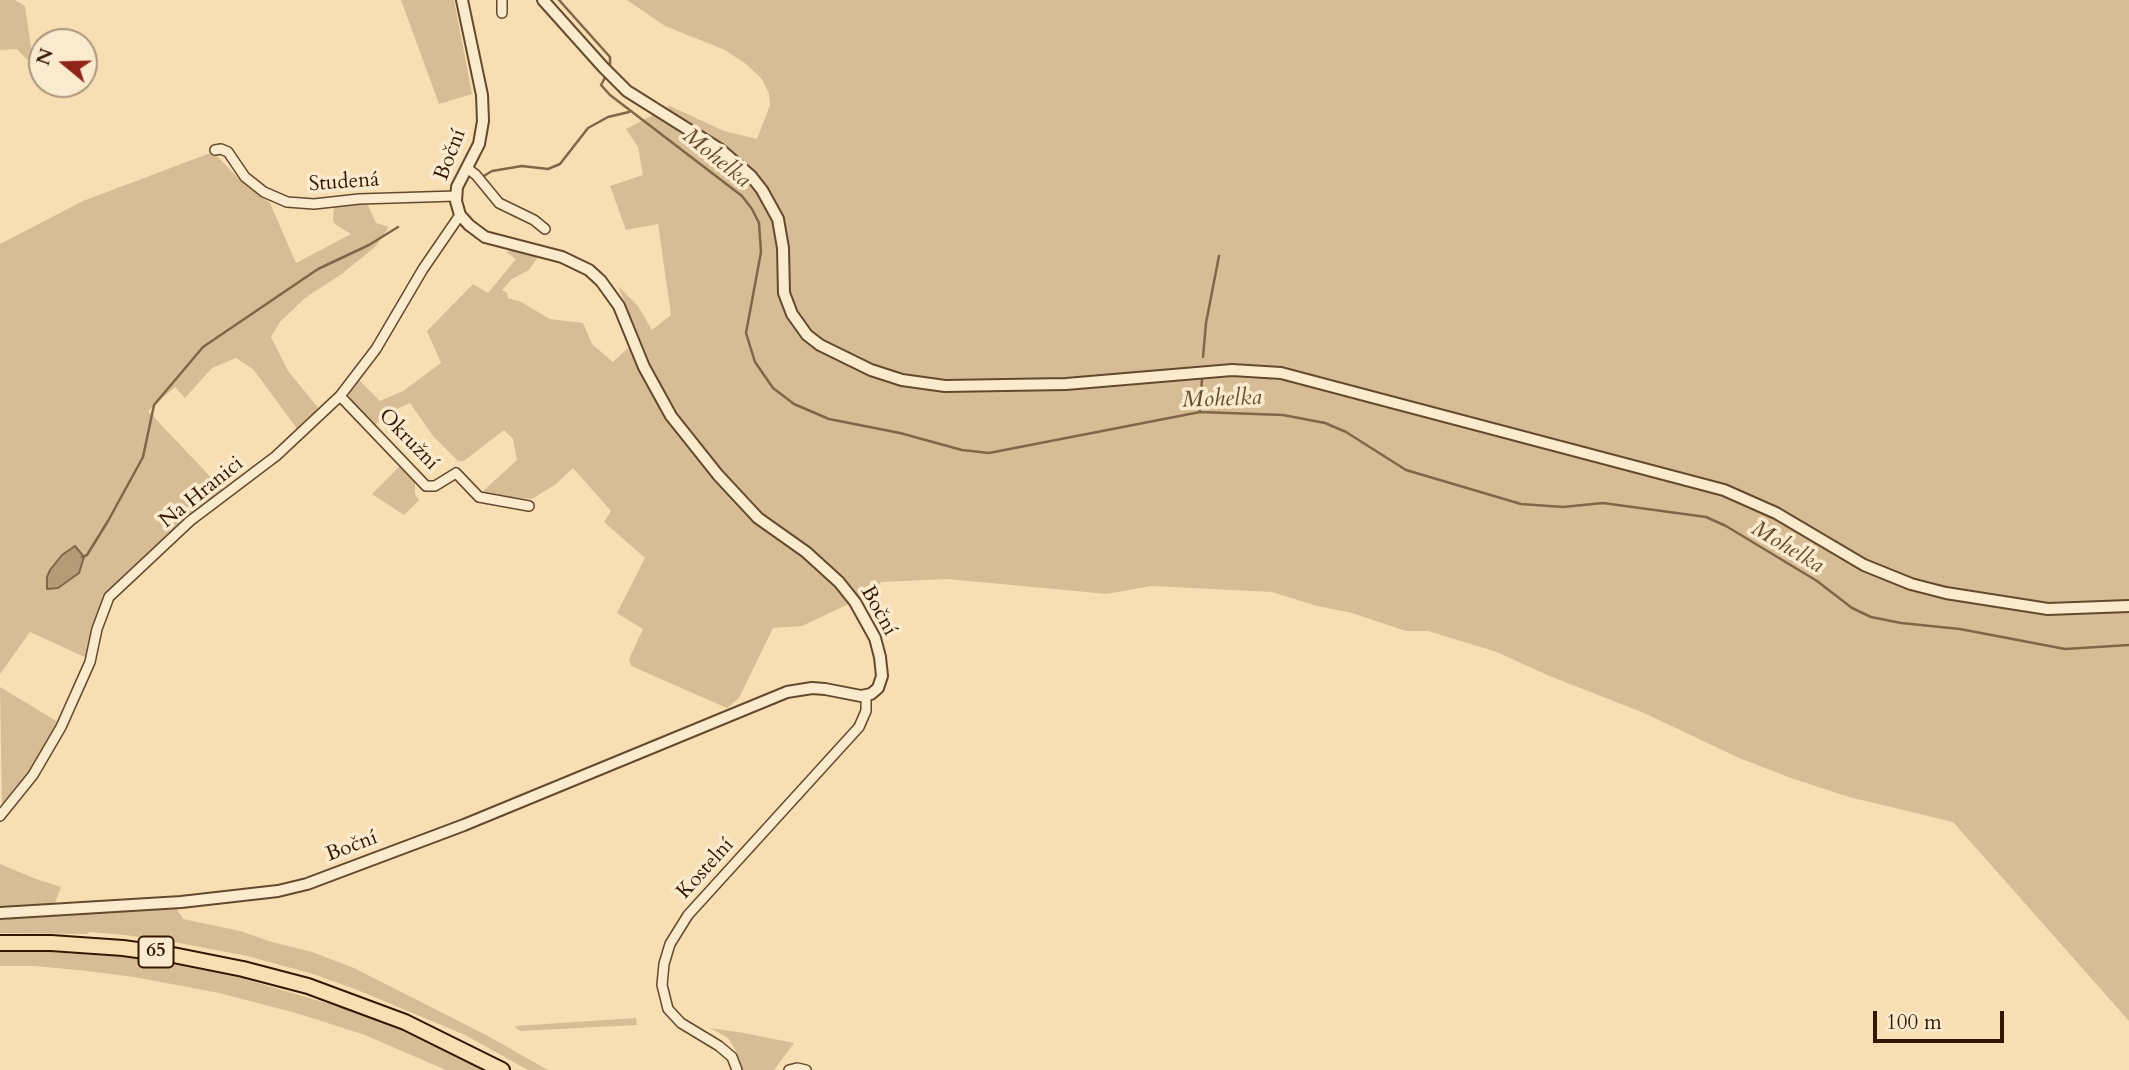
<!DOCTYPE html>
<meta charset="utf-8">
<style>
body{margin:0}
#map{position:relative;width:2129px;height:1070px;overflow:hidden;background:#f8dfb3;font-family:Cardo,serif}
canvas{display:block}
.north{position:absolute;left:28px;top:28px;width:70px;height:70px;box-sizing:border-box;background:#faeace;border:2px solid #ab967c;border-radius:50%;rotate:289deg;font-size:19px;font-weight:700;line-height:28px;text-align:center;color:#341700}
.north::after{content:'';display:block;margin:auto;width:24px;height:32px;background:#8f2418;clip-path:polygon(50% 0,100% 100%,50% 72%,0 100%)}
.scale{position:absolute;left:1873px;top:1011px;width:131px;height:32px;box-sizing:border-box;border:4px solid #341700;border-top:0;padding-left:9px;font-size:21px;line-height:24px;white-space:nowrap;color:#341700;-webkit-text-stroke:5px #faeace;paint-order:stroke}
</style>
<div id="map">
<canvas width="2129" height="1070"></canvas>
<div class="north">N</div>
<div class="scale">100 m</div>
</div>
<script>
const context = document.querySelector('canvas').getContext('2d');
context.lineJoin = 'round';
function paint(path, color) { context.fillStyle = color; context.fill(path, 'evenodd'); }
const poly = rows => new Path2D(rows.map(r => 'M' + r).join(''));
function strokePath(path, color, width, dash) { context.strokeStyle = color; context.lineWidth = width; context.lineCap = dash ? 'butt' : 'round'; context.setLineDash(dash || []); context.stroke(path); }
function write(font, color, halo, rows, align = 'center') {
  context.font = font + ' Cardo,serif'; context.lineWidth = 7; context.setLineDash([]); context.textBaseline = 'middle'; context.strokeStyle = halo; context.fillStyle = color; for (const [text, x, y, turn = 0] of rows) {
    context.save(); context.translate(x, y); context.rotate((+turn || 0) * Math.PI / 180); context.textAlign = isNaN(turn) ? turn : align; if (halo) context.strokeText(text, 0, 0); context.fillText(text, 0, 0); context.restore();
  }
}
const green = poly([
 [0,0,15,0,25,6,34,67,17,49,0,50],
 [401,0,454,0,472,94,439,104],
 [627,0,2129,0,2129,1021,1953,822,1849,797,1791,778,1739,758,1644,713,1547,675,1497,652,1428,631,1406,631,1352,613,1317,606,1272,592,1151,586,1107,594,948,579,881,582,872,593,802,626,773,628,739,698,727,708,631,666,629,659,643,629,617,613,645,558,604,522,611,511,573,468,556,484,532,499,480,494,517,460,513,439,504,430,464,461,458,461,433,436,410,403,386,414,375,425,352,403,349,395,350,389,358,379,380,401,403,391,441,363,427,331,473,284,488,293,516,259,506,252,514,249,538,257,529,270,512,279,502,290,507,293,508,298,521,302,550,319,583,323,592,344,613,362,629,347,653,393,683,424,654,372,618,286,638,306,652,330,671,315,658,224,626,230,610,186,643,175,638,147,626,129,670,106,724,131,757,139,770,105,769,94,762,79,746,64,725,50,665,26],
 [213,152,246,186,270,203,296,263,351,234,335,224,333,220,334,206,367,203,376,223,389,227,375,247,343,273,305,298,280,322,271,337,288,371,320,410,298,430,253,369,236,358,212,368,185,398,175,387,148,411,223,490,121,579,110,591,97,615,87,658,30,632,0,674,0,244,83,201],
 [400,466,415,481,415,494,419,500,404,515,372,494],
 [0,687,58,722,43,752,2,807],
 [0,864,36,879,61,887,55,903,0,908],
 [175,906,183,919,240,931,272,942,312,952,354,968,488,1036,548,1070,528,1070,465,1035,355,989,313,974,247,956,174,942,125,935,89,932,88,934,0,933,0,919],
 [0,952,51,952,122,957,171,964,241,978,347,1009,401,1030,483,1070,446,1070,365,1035,296,1013,219,993,134,977,87,971,35,966,0,966],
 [636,1018,637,1025,521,1031,517,1029,515,1026],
 [710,1028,744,1033,794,1043,774,1070,742,1070,739,1057,732,1044,728,1038]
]);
const water = poly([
 [75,546,84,557,79,573,58,588,47,589,47,577,50,570,62,555,75,546]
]);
const stream = poly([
 [559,0,610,57,610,68],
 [607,74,601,85,610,95,742,196,752,209,759,223,761,252,746,333,755,362,773,388,794,404,829,419,900,433,962,450,989,453,1200,412,1283,415,1325,423,1346,432,1406,470,1521,504,1563,507,1603,503,1706,517,1726,526,1817,581,1852,608,1871,617,1901,623,1960,629,2065,649,2129,645],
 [482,177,492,171,522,166,548,169,560,164,588,128,608,117,629,112],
 [1203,357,1206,323,1219,256],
 [1200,411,1202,379],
 [82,557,87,555,108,521,143,457,154,405,203,347,318,269,369,245,398,227]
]);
const minor = poly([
 [502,13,502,0],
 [215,150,221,149,228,152,245,177,264,192,287,202,314,204,359,199,456,196],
 [467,168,476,175,499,203,534,220,545,229],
 [340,396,426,486,435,486,456,473,479,497,529,506],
 [0,816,33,775,61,727,90,662,97,629,109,597,190,521,276,456,340,396,376,349,423,269,460,215],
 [737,1070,732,1057,719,1046,681,1023,668,1009,662,985,664,964,670,944,688,915,859,727,866,711,866,696],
 [789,1070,797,1068,806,1070]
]);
const tertiary = poly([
 [543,0,603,67,627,91,721,150,751,176,762,190,778,219,783,248,784,293,792,314,807,335,820,345,871,370,902,380,945,386,1066,384,1232,370,1281,373,1724,490,1776,513,1864,565,1911,584,1946,593,2048,609,2129,606],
 [0,913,181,902,278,891,307,884,464,825,787,692,812,688,825,689,861,696,871,694,878,688,882,676,880,657,875,638,855,602,839,582,806,552,758,518,718,475,671,416,644,367,619,306,601,281,589,270,562,257,485,237,469,225,460,215,456,201,457,187,479,144,483,121,482,95,462,0]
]);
const primary = poly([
 [0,943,51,943,123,948,173,955,243,969,308,986,405,1022,502,1070]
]);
const shields = [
 [156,952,35]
];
const shieldNames = [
 ["65",156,952]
];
const streetNames = [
 ["Boční",451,155,-69],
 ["Studená",344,183,-4],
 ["Okružní",408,440,46],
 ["Na Hranici",202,493,-39],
 ["Boční",878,611,61],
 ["Boční",352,847,-21],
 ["Kostelní",706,869,-48]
];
const waterNames = [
 ["Mohelka",716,159,39],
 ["Mohelka",1222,400,-2],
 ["Mohelka",1787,548,31]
];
paint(green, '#d7bd95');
paint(water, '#b59b76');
strokePath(water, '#816647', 2);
strokePath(stream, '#816647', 2.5);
strokePath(minor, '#65492d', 12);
strokePath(tertiary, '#65492d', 14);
strokePath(primary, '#341700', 18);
strokePath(minor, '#faeace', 9);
strokePath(tertiary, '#faeace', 10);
strokePath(primary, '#f8dfb3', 14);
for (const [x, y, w] of shields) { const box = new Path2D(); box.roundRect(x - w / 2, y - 15.5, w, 31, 5); context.fillStyle = '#faeace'; context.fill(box); strokePath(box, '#341700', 2); }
write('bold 19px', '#341700', null, shieldNames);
write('21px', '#341700', '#faeace', streetNames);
write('italic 23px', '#684c2f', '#faeace', waterNames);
</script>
